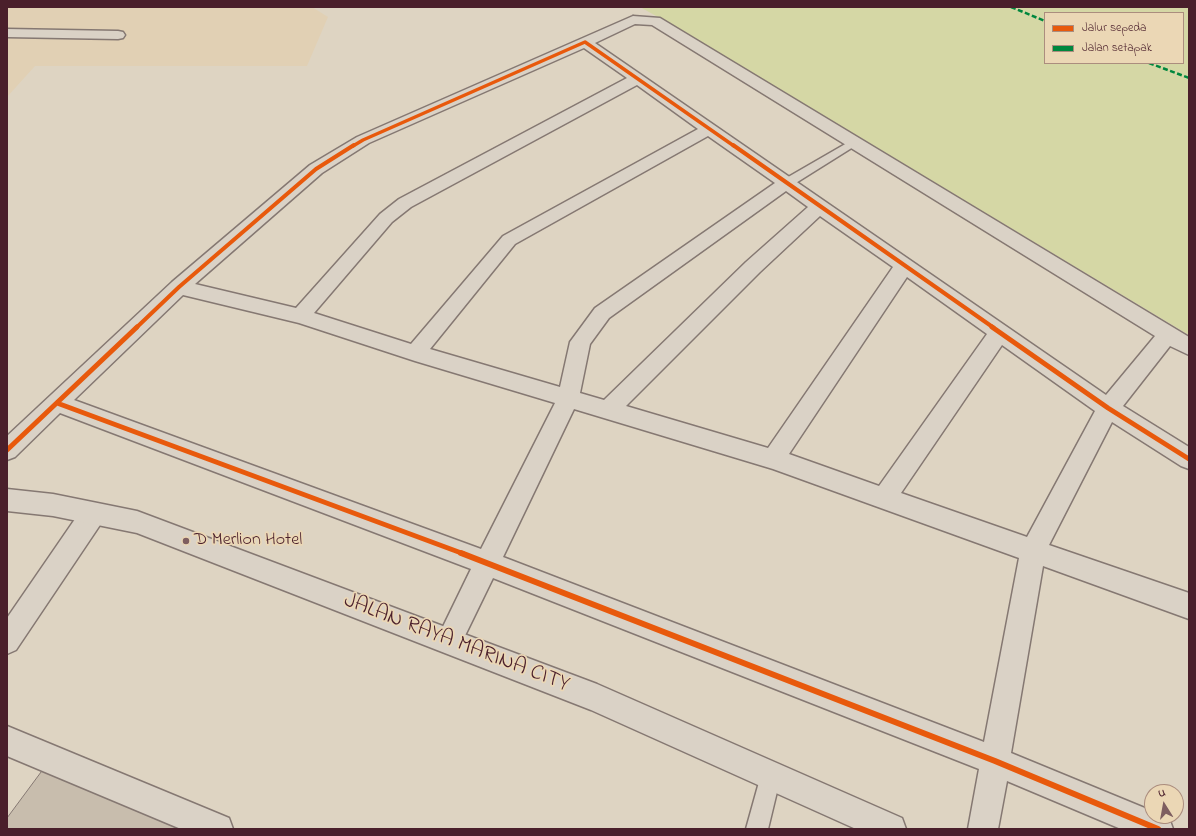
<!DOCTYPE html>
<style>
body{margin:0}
#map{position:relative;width:1196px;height:836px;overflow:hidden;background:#ded4c2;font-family:"Indie Flower",sans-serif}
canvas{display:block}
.frame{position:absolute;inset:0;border:8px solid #4a1f2b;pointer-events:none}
.legend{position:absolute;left:1044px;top:12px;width:140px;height:52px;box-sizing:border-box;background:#ebd7b5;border:1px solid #ab8d7e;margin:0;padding:5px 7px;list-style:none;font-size:12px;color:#4a1f2b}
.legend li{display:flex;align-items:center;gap:8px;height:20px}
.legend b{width:20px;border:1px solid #ab8d7e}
.north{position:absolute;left:1144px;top:784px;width:40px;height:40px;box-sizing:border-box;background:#ebd7b5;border:1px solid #ab8d7e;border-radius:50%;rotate:349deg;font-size:11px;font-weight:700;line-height:16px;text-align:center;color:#4a1f2b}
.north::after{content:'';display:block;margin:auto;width:14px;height:18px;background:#7e5e60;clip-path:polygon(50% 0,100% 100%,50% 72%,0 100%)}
</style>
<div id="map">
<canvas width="1196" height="836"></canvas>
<div class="frame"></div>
<ul class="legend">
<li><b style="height:5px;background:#e8590c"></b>Jalur sepeda</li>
<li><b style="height:5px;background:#00873e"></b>Jalan setapak</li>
</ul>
<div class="north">U</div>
</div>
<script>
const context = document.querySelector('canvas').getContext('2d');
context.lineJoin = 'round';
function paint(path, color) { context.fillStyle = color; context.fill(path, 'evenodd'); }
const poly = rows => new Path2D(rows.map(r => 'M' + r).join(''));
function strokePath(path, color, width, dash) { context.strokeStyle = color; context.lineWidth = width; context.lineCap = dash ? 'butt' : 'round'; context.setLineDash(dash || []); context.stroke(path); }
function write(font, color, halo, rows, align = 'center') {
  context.font = font + ' "Indie Flower",sans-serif'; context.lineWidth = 3.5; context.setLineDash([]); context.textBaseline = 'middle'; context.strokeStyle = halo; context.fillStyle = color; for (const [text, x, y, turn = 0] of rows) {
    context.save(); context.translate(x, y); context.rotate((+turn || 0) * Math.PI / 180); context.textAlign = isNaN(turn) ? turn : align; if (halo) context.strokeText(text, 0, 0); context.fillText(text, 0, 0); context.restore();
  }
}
const built = poly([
 [7,7,312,7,328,17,307,66,35,66,7,97]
]);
const green = poly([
 [640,7,1189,7,1189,335,674,26],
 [1045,13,1183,13,1183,63,1045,63]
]);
const building = poly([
 [47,764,180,829,7,829,7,818,47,764]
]);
const lane = poly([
 [854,139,859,142,858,144,791,186,787,187,783,186,781,183,783,180,854,139],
 [771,765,778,768,781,775,768,829,746,829,761,775,764,768,771,765]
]);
const street = poly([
 [633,16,660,18,1189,337,1189,355,1170,346,1123,406,1189,447,1189,469,1181,466,1112,422,1049,545,1189,593,1189,619,1043,566,1011,753,1152,811,1152,816,1164,816,1169,818,1173,829,1121,829,1007,781,998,829,968,829,979,769,493,578,458,650,449,654,440,650,436,641,471,569,60,413,15,457,7,460,7,436,172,282,310,165,357,137,633,16],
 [635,24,652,25,1155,336,1106,395,595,43,635,24],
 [584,48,627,78,399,199,380,214,296,308,195,284,322,173,369,143,584,48],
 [637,85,698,129,503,236,411,344,314,313,392,222,411,207,637,85],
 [708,136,775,183,595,308,570,342,560,387,430,349,515,244,708,136],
 [786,191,808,207,746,262,604,400,580,393,590,344,609,318,786,191],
 [820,216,893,267,768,448,626,406,760,272,820,216],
 [907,277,987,334,879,486,789,454,907,277],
 [183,295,299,323,415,361,555,403,481,549,74,400,183,295],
 [1002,345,1095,411,1027,537,901,493,1002,345],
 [574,409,773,469,1019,558,984,742,503,557,574,409],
 [7,29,118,31,123,32,125,35,123,38,118,39,7,37,7,29],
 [93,503,102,506,105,514,102,522,16,650,7,654,7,618,84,506,93,503],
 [7,726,229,818,233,829,181,829,7,756,7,726]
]);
const secondary = poly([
 [7,489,53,494,137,511,597,684,902,818,906,829,856,829,591,710,137,533,53,516,7,511,7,489]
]);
const quiet = poly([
 [1011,7,1045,21],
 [1149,63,1189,78]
]);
const cyclewayFar3 = poly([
 [353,146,363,140,585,42,734,146]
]);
const cyclewayFar2 = poly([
 [733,145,994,328],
 [136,328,179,287,316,169,354,145]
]);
const cyclewayFar1 = poly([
 [992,327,1108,408,1189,459],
 [57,403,464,554],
 [7,450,137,327]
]);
const cycleway = poly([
 [461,553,995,761,1158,829]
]);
const markers = [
 [186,541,4,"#7e5e60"]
];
const poiNames = [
 ["D Merlion Hotel",194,541]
];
const nearStreetnames = [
 ["JALAN RAYA MARINA CITY",456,644,21]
];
paint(built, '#e1d0b4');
paint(green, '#d5d7a5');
paint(building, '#c8bdad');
strokePath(building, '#857872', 1);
strokePath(lane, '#857872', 3);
strokePath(street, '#857872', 3);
strokePath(secondary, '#857872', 3);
paint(lane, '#dad2c6');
paint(street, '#dad2c6');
paint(secondary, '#dad2c6');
strokePath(quiet, '#00873e', 2.5, [5, 2.5]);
strokePath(cyclewayFar3, '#e8590c', 3.5);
strokePath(cyclewayFar2, '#e8590c', 4);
strokePath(cyclewayFar1, '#e8590c', 5);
strokePath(cycleway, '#e8590c', 6);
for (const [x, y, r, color] of markers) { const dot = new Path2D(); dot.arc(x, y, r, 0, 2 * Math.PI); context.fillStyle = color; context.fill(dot); strokePath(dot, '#ebd7b5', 1.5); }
write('18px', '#4a1f2b', '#ebd7b5', poiNames, 'left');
write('22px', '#4a1f2b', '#ebd7b5', nearStreetnames);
</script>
